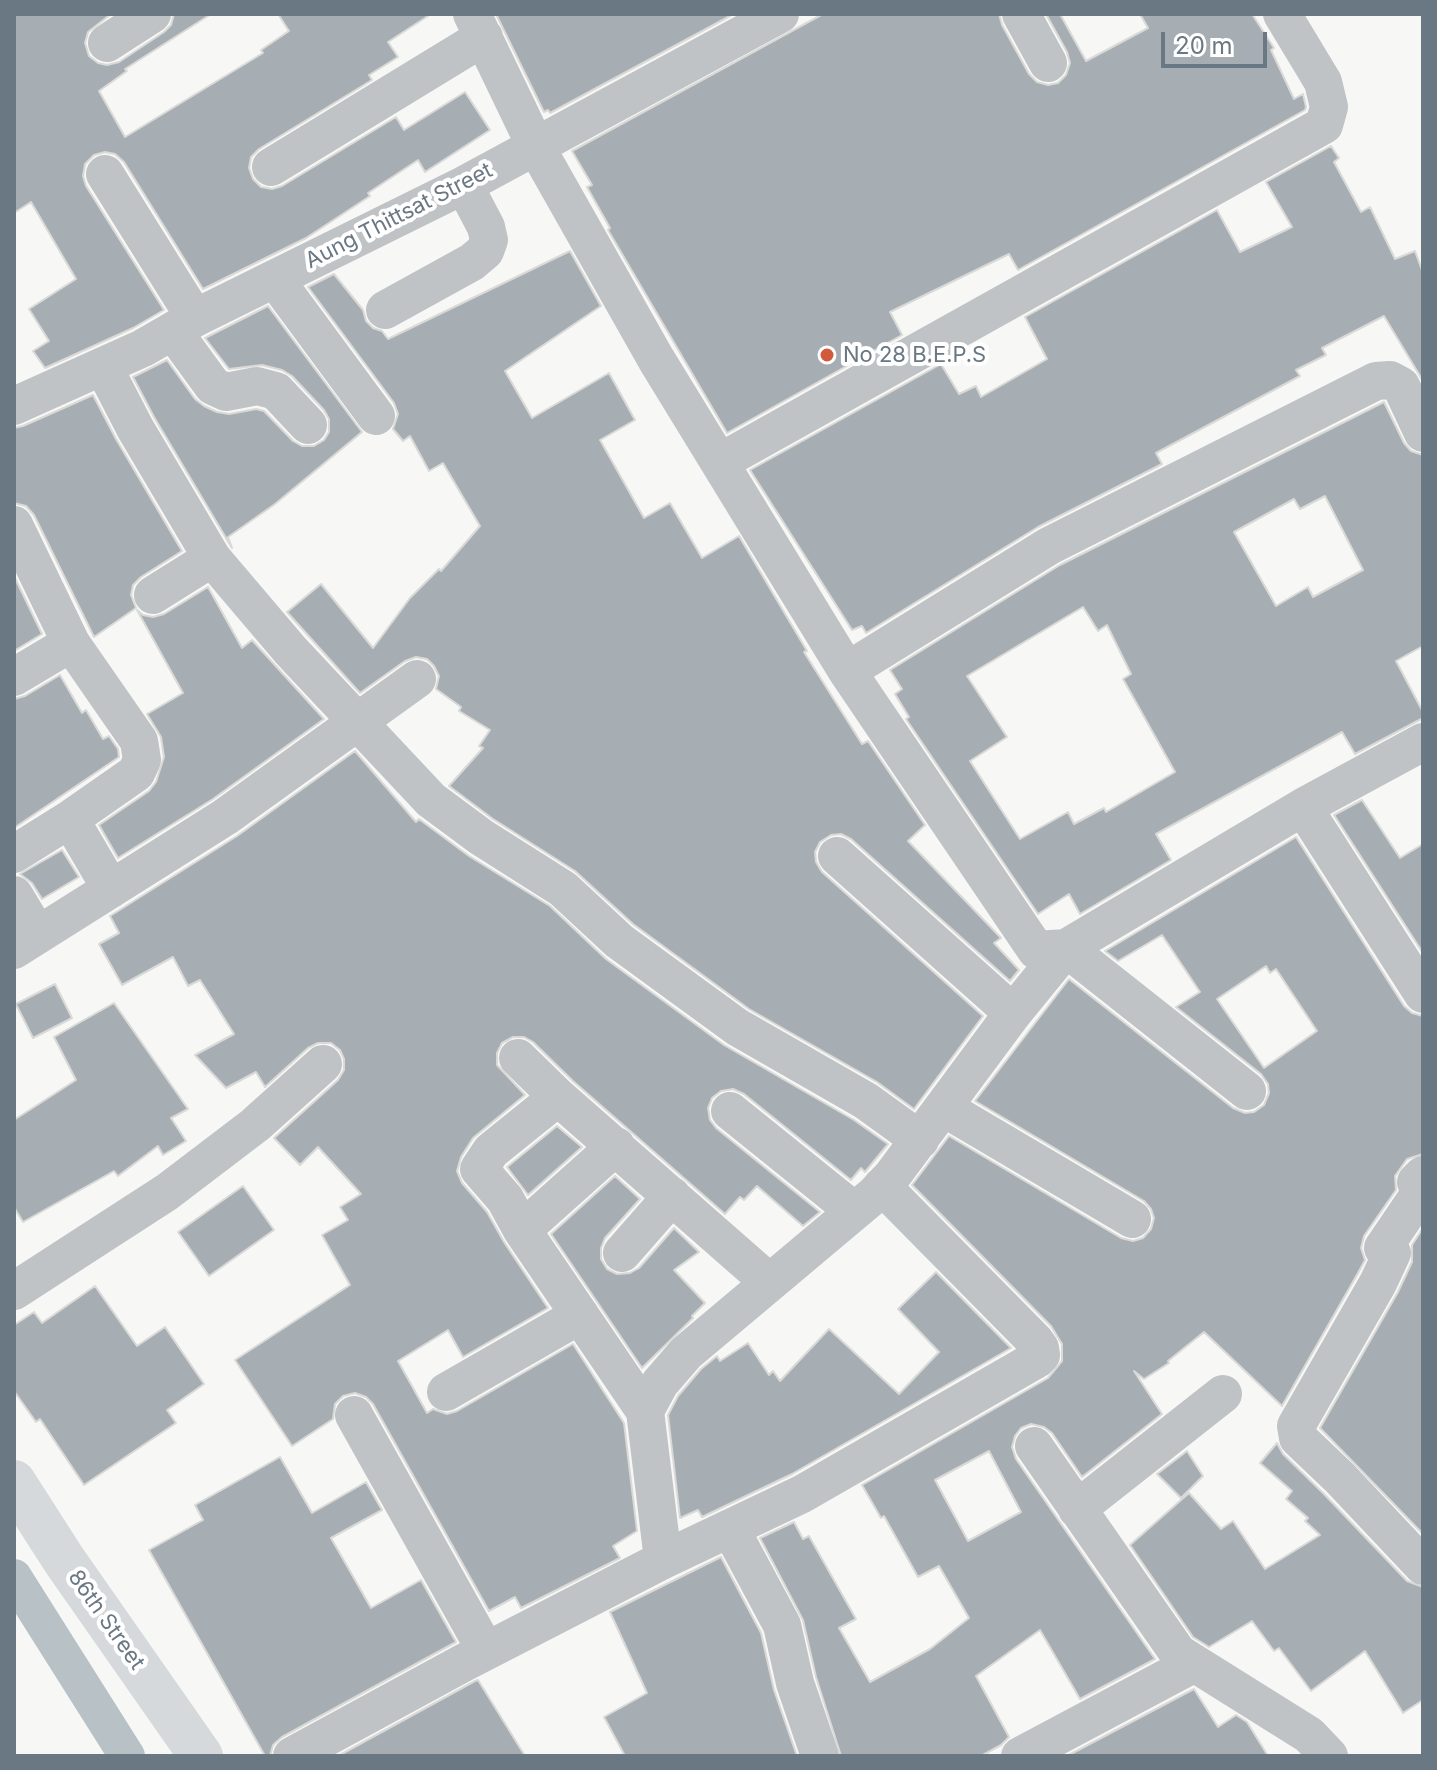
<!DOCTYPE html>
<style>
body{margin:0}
#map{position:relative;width:1437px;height:1770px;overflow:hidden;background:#f7f7f5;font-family:Inter,sans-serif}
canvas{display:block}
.frame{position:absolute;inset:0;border:16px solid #6a7883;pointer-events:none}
.scale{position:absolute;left:1161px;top:32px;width:106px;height:36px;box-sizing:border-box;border:4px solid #6a7883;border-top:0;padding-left:10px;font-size:24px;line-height:28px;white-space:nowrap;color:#6a7883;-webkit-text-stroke:6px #fff;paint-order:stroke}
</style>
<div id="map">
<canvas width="1437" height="1770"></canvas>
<div class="frame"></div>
<div class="scale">20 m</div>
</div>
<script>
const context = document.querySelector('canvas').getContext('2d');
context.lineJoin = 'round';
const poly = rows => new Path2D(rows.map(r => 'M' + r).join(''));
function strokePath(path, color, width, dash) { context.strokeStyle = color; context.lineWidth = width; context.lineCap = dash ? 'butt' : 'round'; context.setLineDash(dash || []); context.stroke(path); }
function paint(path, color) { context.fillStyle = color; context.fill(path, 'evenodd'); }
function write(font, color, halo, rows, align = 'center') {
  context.font = font + ' Inter,sans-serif'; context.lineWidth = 8; context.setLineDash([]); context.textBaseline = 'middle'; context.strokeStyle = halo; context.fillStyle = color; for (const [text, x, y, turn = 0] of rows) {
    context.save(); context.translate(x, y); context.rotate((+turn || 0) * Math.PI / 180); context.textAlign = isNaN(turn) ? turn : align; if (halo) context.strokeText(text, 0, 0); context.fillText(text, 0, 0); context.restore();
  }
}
const canal = poly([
 [14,1577,127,1756]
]);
const building = poly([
 [14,14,111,14,88,32,85,43,89,56,98,63,107,65,119,62,164,32,171,25,174,14,211,14,125,69,127,71,99,91,125,137,263,53,261,50,289,31,278,14,431,14,388,42,398,57,369,75,372,80,259,149,251,157,249,168,253,179,261,187,272,189,282,186,396,117,404,130,465,92,490,130,425,172,418,160,368,193,370,196,306,238,203,289,124,162,115,154,105,152,94,155,85,164,83,176,86,186,164,310,133,328,45,368,33,351,49,341,29,309,76,279,31,202,14,213,14,14],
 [496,14,729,14,730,16,550,113,548,110,544,112,542,108,496,14],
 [823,14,999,14,1002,25,1029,74,1037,82,1048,85,1058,83,1066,75,1070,63,1067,52,1046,14,1060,14,1086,61,1148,28,1140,14,1252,14,1274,48,1271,50,1294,99,1303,94,1306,107,1305,110,1018,270,1009,254,890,312,902,335,727,433,608,230,610,228,587,187,592,185,572,151,823,14],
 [1331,146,1339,158,1334,162,1361,212,1370,207,1395,259,1415,251,1423,273,1423,381,1384,316,1322,348,1326,355,1296,370,1300,376,1156,453,1162,464,1038,527,866,633,862,626,852,630,750,470,941,364,959,394,976,386,981,397,1047,359,1025,317,1217,210,1240,252,1292,227,1266,182,1331,146],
 [570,251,601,306,505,371,532,418,609,373,635,420,600,440,644,518,670,503,702,558,739,536,807,651,804,652,862,744,868,741,925,825,908,841,1001,938,994,943,1019,970,1010,981,851,839,841,834,831,835,820,842,815,852,816,862,822,872,983,1016,914,1109,877,1082,749,1009,633,924,575,871,493,819,449,786,483,748,479,746,490,730,459,711,461,707,436,689,439,676,434,666,427,659,416,657,405,661,360,693,287,612,321,584,373,648,410,598,439,569,441,571,480,526,443,463,429,471,410,436,403,441,393,429,398,414,394,403,308,287,334,274,363,310,366,321,373,328,382,331,388,339,570,251],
 [268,306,362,432,275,504,228,537,232,548,154,417,133,377,167,360,195,399,204,406,217,412,229,414,256,409,264,411,293,441,302,446,314,446,324,440,329,432,329,419,324,410,292,376,282,370,262,365,229,369,205,338,268,306],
 [93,395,116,439,182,551,141,577,133,585,131,595,136,608,94,637,34,515,26,506,14,503,14,428,23,426,93,395],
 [1384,402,1404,443,1411,451,1423,455,1423,646,1396,661,1423,712,1423,718,1355,754,1342,732,1156,834,1171,860,1080,914,1069,894,1038,914,906,719,909,717,895,694,902,689,890,670,1060,565,1384,402],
 [1325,496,1363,570,1313,597,1308,587,1276,606,1234,532,1294,499,1300,509,1325,496],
 [1083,607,1098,631,1107,625,1131,674,1123,679,1175,772,1106,812,1104,808,1074,824,1068,812,1020,839,970,761,1007,737,967,676,1083,607],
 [14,576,42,634,14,651,14,576],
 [208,587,242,648,252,640,324,719,213,799,118,858,99,825,149,791,156,782,164,757,161,737,147,714,183,693,137,610,143,615,153,617,164,614,208,587],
 [60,675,82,713,86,710,103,739,109,736,118,749,119,757,14,828,14,699,25,696,60,675],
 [355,751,416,822,419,819,469,856,550,906,606,959,724,1045,854,1120,888,1144,865,1172,861,1168,851,1180,744,1094,733,1089,721,1091,712,1098,708,1108,710,1120,716,1128,820,1212,803,1226,757,1186,744,1200,740,1197,725,1214,573,1081,533,1042,524,1037,513,1037,502,1043,497,1053,497,1065,525,1095,473,1138,461,1157,457,1171,462,1183,487,1212,504,1242,548,1308,463,1357,448,1330,398,1361,427,1413,433,1409,447,1414,457,1411,573,1344,624,1423,637,1531,613,1546,620,1558,521,1608,515,1597,489,1611,373,1404,366,1397,355,1393,343,1396,335,1404,333,1419,292,1446,235,1360,350,1285,322,1235,348,1220,340,1207,361,1194,318,1147,300,1165,274,1138,338,1080,344,1070,344,1059,340,1050,331,1043,318,1043,308,1048,265,1087,256,1072,226,1088,195,1055,234,1034,200,980,188,986,173,957,122,985,99,944,119,933,110,916,237,836,355,751],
 [1362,800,1400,858,1423,844,1423,953,1334,815,1362,800],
 [1296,837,1404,1006,1412,1013,1423,1016,1423,1154,1407,1159,1395,1176,1396,1190,1364,1236,1361,1248,1365,1260,1358,1273,1282,1406,1204,1332,1168,1361,1169,1363,1144,1379,1134,1371,1162,1414,1082,1477,1052,1433,1044,1427,1031,1424,1021,1428,1015,1436,1012,1447,1016,1459,1155,1659,1080,1699,1040,1630,976,1676,1009,1737,1001,1745,981,1756,841,1756,816,1677,803,1620,760,1538,794,1522,803,1539,809,1536,856,1619,839,1628,870,1682,930,1649,969,1618,939,1566,918,1577,884,1516,881,1518,862,1485,1048,1378,1062,1361,1062,1344,1051,1326,912,1185,949,1136,1121,1238,1133,1241,1143,1238,1151,1229,1154,1218,1151,1209,1144,1201,975,1101,1069,979,1233,1108,1245,1113,1254,1112,1264,1105,1269,1093,1268,1084,1261,1074,1176,1007,1200,992,1162,935,1118,961,1105,951,1296,837],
 [1266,966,1270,973,1276,969,1317,1031,1264,1068,1217,999,1266,966],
 [989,1451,1021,1512,968,1541,935,1480,989,1451],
 [62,850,79,877,42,899,32,883,20,874,62,850],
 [55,984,72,1018,33,1038,16,1004,55,984],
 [114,1003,188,1109,171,1118,186,1141,163,1155,158,1146,118,1176,114,1171,23,1222,14,1207,14,1120,76,1080,54,1037,114,1003],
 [557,1126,582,1147,528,1195,507,1167,557,1126],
 [615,1176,640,1199,605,1238,601,1248,601,1259,607,1269,617,1274,630,1273,639,1268,674,1228,699,1252,674,1270,705,1303,692,1316,693,1318,642,1368,551,1234,615,1176],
 [243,1186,274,1230,209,1276,178,1232,243,1186],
 [1423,1228,1423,1534,1320,1428,1398,1292,1412,1262,1412,1245,1423,1228],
 [936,1272,1011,1348,792,1474,702,1517,698,1510,680,1518,668,1415,678,1396,701,1369,717,1356,720,1361,748,1343,769,1375,773,1371,780,1381,829,1329,899,1394,939,1352,898,1309,936,1272],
 [95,1286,137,1346,165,1327,204,1384,167,1410,176,1423,84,1485,40,1419,36,1422,14,1391,14,1325,34,1312,42,1323,95,1286],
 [1277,1443,1283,1454,1324,1494,1407,1581,1423,1587,1423,1700,1403,1713,1365,1651,1311,1691,1279,1648,1274,1651,1252,1621,1209,1647,1193,1637,1130,1545,1189,1493,1221,1529,1233,1521,1265,1569,1320,1535,1305,1521,1308,1518,1286,1499,1292,1491,1260,1463,1277,1443],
 [1187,1451,1203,1476,1181,1498,1157,1474,1187,1451],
 [280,1457,312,1513,366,1482,382,1510,331,1538,371,1608,421,1580,456,1642,282,1737,273,1745,270,1756,265,1756,149,1550,203,1520,195,1505,280,1457],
 [721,1557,761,1633,774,1690,797,1756,625,1756,604,1717,647,1693,610,1612,721,1557],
 [478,1680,525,1756,338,1756,475,1681,478,1680],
 [1194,1689,1218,1727,1236,1715,1247,1722,1268,1756,1067,1756,1194,1689]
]);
const minor = poly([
 [1021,14,1048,63],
 [107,43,152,14],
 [271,167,484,37],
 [105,174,195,318],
 [275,279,376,416],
 [385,310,472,262,485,251,489,240,486,227,464,185],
 [173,331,213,386,226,392,257,386,276,391,308,425],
 [103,366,135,428,212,558,291,651,431,800,481,837,563,889,619,941,737,1027,866,1101,920,1140],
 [14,406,143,348,195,318,464,185,780,14],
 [720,462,1324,125,1329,107,1323,82,1282,14],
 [14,525,71,643],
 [153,595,212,558],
 [847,671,1049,546,1376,381,1390,380,1401,386,1423,433],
 [14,677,71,643,139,741,142,760,136,773,70,819,111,889],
 [1303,807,1423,994],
 [14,854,70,819],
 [837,856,1013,1013],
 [14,895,38,935],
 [14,950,225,817,417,679],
 [518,1058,558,1097,769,1282],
 [1247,1091,1066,948,1303,807,1423,742],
 [558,1097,491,1151,479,1169,505,1199,522,1230,645,1411],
 [944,1108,1132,1219],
 [730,1111,853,1210],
 [1423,1175,1416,1182,1423,1189,1383,1248,1392,1253,1378,1283,1296,1426,1298,1438,1340,1478,1423,1566],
 [522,1230,616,1146],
 [622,1253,672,1196],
 [14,1291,167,1192,255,1125,323,1064],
 [446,1392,580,1315],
 [354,1415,486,1651],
 [1034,1446,1178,1653,1309,1735,1329,1756],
 [1077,1509,1223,1394],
 [730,1528,782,1625,795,1683,820,1756],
 [663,1560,802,1494,1037,1359,1041,1355,1040,1348,1035,1341,882,1186],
 [292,1756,465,1662,663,1560,645,1411,660,1383,686,1353,874,1195,892,1176,1013,1013,1066,948,1036,950,847,671,656,359,535,145,472,14],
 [1020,1756,1193,1664]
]);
const major = poly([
 [14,1482,64,1560,201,1756]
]);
const markers = [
 [827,355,8,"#d2593b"]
];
const streetNames = [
 ["Aung Thittsat Street",399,216,-27],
 ["86th Street",106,1620,55]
];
const poiNames = [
 ["No 28 B.E.P.S",843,355]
];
strokePath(canal, '#b8c2c6', 36);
paint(building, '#a7aeb3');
strokePath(building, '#d9d9d7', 2);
strokePath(minor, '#bfc3c6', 38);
strokePath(major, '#d5d9dc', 44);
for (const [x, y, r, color] of markers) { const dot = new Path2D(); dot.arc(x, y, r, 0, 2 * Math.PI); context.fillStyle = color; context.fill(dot); strokePath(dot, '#fff', 3); }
write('22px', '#6a7883', '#fff', streetNames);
write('22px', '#6a7883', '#fff', poiNames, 'left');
</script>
